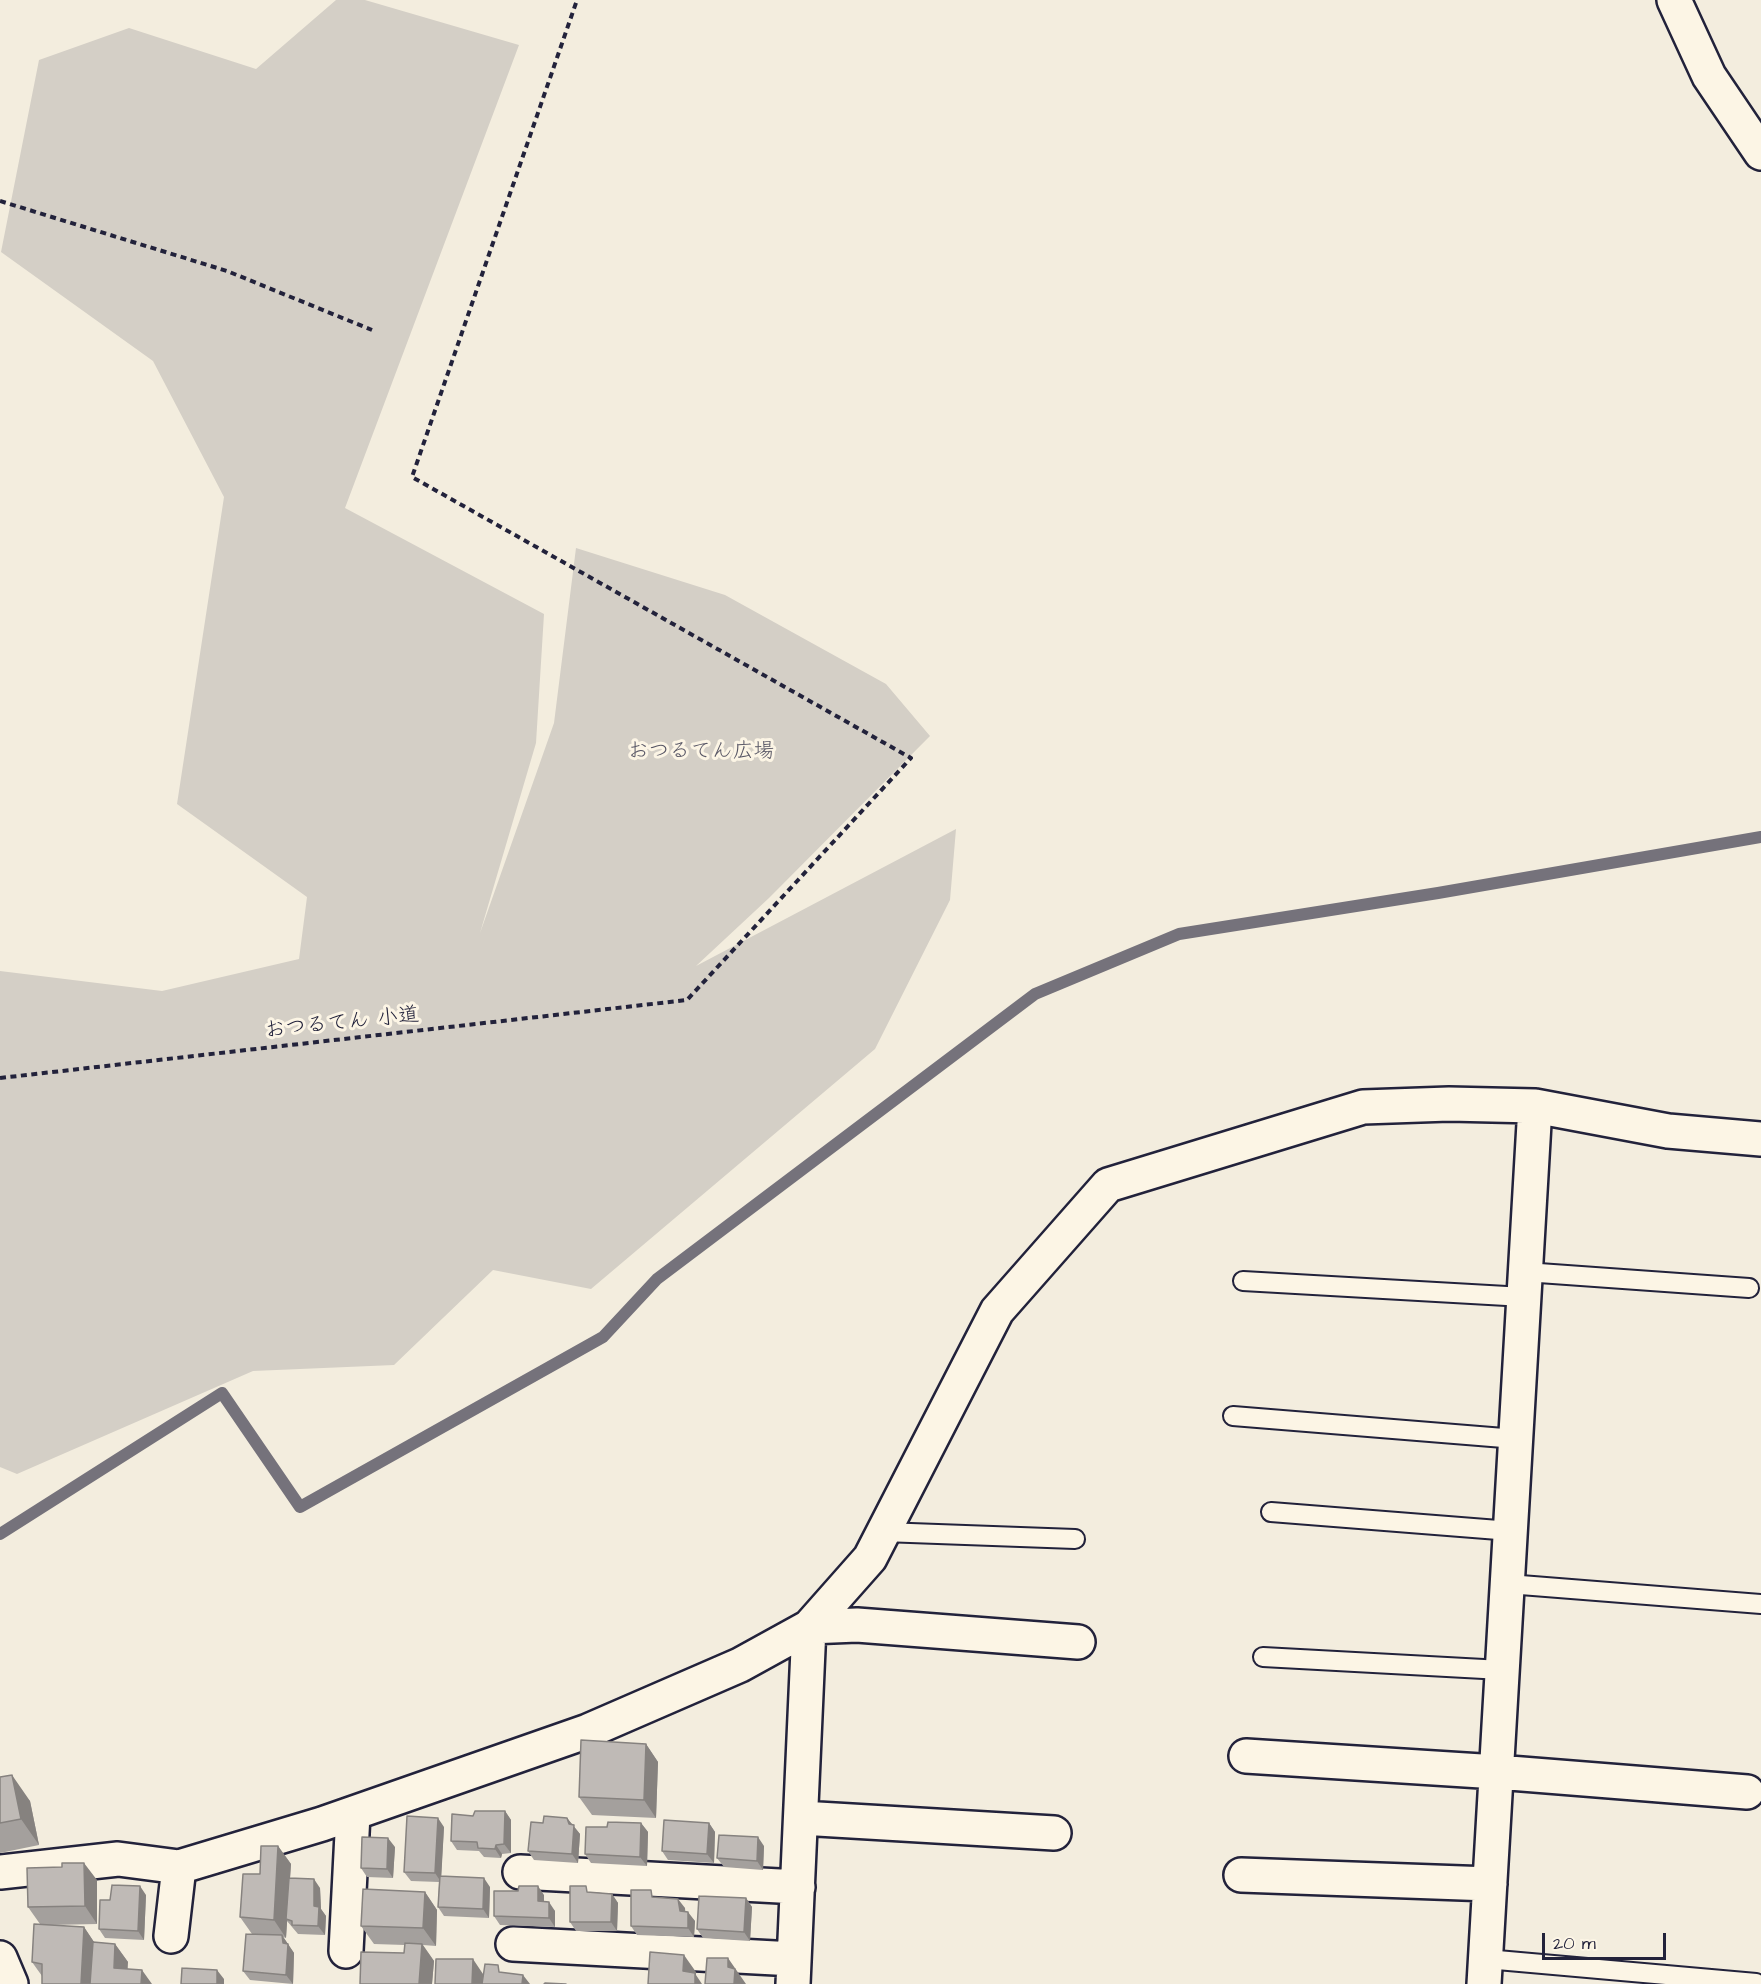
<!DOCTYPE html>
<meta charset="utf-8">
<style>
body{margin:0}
#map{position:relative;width:1761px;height:1984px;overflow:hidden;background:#f3edde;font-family:"Architects Daughter",sans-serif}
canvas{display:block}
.scale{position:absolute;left:1542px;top:1933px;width:124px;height:27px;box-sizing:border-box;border:3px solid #22223b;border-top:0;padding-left:8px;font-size:18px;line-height:21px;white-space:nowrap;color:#22223b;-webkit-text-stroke:4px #fcf5e5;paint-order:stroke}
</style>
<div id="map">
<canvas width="1761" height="1984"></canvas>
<div class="scale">20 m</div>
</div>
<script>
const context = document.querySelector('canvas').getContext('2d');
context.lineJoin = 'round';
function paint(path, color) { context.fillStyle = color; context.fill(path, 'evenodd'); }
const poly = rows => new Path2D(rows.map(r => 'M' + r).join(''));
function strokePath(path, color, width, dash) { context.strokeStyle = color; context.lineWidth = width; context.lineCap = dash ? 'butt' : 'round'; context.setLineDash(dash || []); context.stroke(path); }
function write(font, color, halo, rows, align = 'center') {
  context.font = font + ' "Architects Daughter","Klee One",sans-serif'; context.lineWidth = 6; context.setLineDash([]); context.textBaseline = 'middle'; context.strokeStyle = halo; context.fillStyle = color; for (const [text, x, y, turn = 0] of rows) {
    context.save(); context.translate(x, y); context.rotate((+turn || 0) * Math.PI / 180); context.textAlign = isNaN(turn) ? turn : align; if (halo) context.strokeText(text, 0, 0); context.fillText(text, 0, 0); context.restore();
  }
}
const green = poly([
 [336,0,365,0,519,45,345,508,544,614,536,743,480,933,554,723,576,548,725,595,886,684,930,736,769,898,696,966,956,829,950,900,875,1049,591,1289,493,1270,394,1365,253,1371,17,1474,0,1467,0,971,162,991,299,959,307,897,177,804,224,497,153,361,1,252,39,60,129,28,256,69]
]);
const stream = poly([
 [0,1534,222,1393,300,1507,603,1337,657,1279,1035,994,1179,934,1438,893,1761,837]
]);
const path = poly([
 [0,201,227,271,372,330],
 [0,1078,687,1000,911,758,412,477,577,0]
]);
const service = poly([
 [1525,1272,1749,1288],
 [1243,1281,1524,1297],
 [1233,1416,1516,1439],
 [1271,1512,1511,1531],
 [883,1532,1075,1539],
 [1508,1584,1761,1604],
 [1263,1657,1502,1670],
 [1486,1959,1756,1983]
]);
const minor = poly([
 [1674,0,1709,76,1761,153],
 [809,1627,857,1625,1078,1642],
 [1246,1756,1497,1772,1747,1792],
 [801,1818,1054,1833],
 [0,1872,118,1859,179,1867,322,1824,588,1731,740,1665,809,1627,870,1558,997,1311,1108,1185,1363,1107,1449,1104,1535,1106,1668,1131,1761,1139],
 [520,1872,798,1887],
 [1241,1875,1490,1884],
 [171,1936,179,1867],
 [513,1944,794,1959],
 [346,1951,353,1814],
 [0,1958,11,1984],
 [793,1984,809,1627],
 [1484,1984,1535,1106]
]);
const wall = poly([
 [646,1744,658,1762,656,1818,592,1815,579,1797],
 [0,1777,30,1801,39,1845,0,1853],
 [505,1811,511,1820,511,1853,502,1854,501,1858,484,1857,479,1851,457,1850,451,1841,473,1816],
 [567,1818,580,1834,578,1863,534,1860,528,1851,543,1823],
 [641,1823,648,1832,647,1866,591,1863,585,1854,607,1827],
 [709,1823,715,1832,714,1863,668,1860,662,1851],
 [444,1827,441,1876,490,1887,489,1918,444,1916,438,1907,439,1882,411,1881,404,1872],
 [278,1846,291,1864,290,1878,320,1888,321,1909,326,1916,325,1935,298,1934,287,1921,286,1938,283,1937,294,1953,293,1984,250,1980,243,1971,252,1934,240,1917,260,1874],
 [764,1846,763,1870,724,1867,717,1858],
 [395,1847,393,1878,367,1877,361,1868],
 [62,1867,97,1880,97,1924,50,1925,84,1927,94,1942,115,1944,128,1962,42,1976,32,1962,40,1924,28,1907],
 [425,1892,437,1910,436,1946,423,1945,434,1961,432,1984,360,1984,404,1953,405,1945,374,1944,361,1926],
 [590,1892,612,1894,618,1903,617,1931,576,1931,570,1922],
 [146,1895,144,1940,105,1938,99,1929,110,1900],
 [544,1895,544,1902,555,1911,555,1927,500,1925,494,1916],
 [656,1897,685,1908,685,1912,695,1921,694,1937,637,1935,631,1926],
 [746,1898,752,1907,750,1941,703,1938,697,1929]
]);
const shadedWall = poly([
 [646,1744,658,1762,656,1818,644,1800],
 [12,1775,30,1801,39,1845,21,1819],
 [505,1811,511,1820,511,1853,504,1844],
 [438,1818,444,1827,441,1882,435,1873],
 [567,1818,580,1834,578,1863,572,1854],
 [641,1823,648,1832,647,1866,640,1857],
 [709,1823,715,1832,714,1863,707,1854],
 [758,1837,764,1846,763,1870,757,1861],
 [388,1838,395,1847,393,1878,387,1869],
 [496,1845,502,1854,501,1858,495,1849],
 [278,1846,291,1864,286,1938,274,1920],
 [84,1863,97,1880,97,1924,85,1906],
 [484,1878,490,1887,489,1918,483,1909],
 [314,1879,320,1888,321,1909,326,1916,325,1935,318,1926,314,1906],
 [140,1886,146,1895,144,1940,138,1931],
 [538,1886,544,1895,544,1910,538,1901],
 [425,1892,437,1910,436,1946,423,1928],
 [612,1894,618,1903,617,1931,611,1922],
 [746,1898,752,1907,750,1941,744,1932],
 [678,1899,685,1908,686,1920,680,1911],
 [549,1902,555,1911,555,1927,549,1918],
 [688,1912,695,1921,694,1937,688,1928],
 [84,1927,96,1945,94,1984,81,1984],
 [282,1935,294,1953,293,1984,286,1975],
 [115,1944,128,1962,127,1984,114,1968],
 [422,1944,434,1961,432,1984,419,1984],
 [684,1955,696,1972,696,1975,702,1984,692,1984,683,1971],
 [728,1958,746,1984,734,1984,728,1967],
 [473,1959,485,1977,485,1984,472,1984],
 [142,1970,152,1984,141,1984],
 [217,1970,224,1979,224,1984,217,1984],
 [523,1975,530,1984,522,1984]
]);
const building = poly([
 [581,1740,646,1744,644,1800,579,1797,581,1740],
 [12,1775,21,1819,0,1823,0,1777,12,1775],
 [475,1811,505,1811,504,1844,496,1845,495,1849,478,1848,477,1842,451,1841,452,1814,473,1816,475,1811],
 [407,1816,438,1818,435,1873,404,1872,407,1816],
 [544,1816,567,1818,569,1824,574,1825,572,1854,528,1851,531,1822,543,1823,544,1816],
 [664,1820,709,1823,707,1854,662,1851,664,1820],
 [608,1822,641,1823,640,1857,585,1854,586,1827,607,1827,608,1822],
 [719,1835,758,1837,757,1861,717,1858,719,1835],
 [362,1837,388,1838,387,1869,361,1868,362,1837],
 [261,1846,278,1846,274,1920,240,1917,243,1874,260,1874,261,1846],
 [62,1863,84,1863,85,1906,28,1907,27,1868,62,1867,62,1863],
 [440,1876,484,1878,483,1909,438,1907,440,1876],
 [289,1878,314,1879,314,1906,319,1907,318,1926,292,1925,292,1921,286,1919,289,1878],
 [112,1885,140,1886,138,1931,99,1929,100,1900,110,1900,112,1885],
 [519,1886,538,1886,538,1901,549,1902,549,1918,494,1916,494,1891,518,1891,519,1886],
 [570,1886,586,1886,587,1892,612,1894,611,1922,570,1922,570,1886],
 [363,1889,425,1892,423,1928,361,1926,363,1889],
 [631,1890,651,1890,652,1897,678,1899,680,1911,688,1912,688,1928,631,1926,631,1890],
 [699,1896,746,1898,744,1932,697,1929,699,1896],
 [34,1924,84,1927,81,1984,42,1984,42,1964,32,1962,34,1924],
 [246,1934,282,1935,283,1943,288,1944,286,1975,243,1971,246,1934],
 [93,1942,115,1944,114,1968,142,1970,141,1984,90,1984,93,1942],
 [405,1943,422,1944,419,1984,360,1984,361,1952,404,1953,405,1943],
 [650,1952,684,1955,683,1971,695,1973,695,1984,648,1984,650,1952],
 [707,1958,728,1958,728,1967,735,1969,734,1984,705,1984,707,1958],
 [436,1959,473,1959,472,1984,435,1984,436,1959],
 [485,1964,498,1965,499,1972,523,1975,522,1984,482,1984,485,1964],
 [182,1968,217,1970,217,1984,181,1984,182,1968],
 [545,1983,566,1984,544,1984,545,1983]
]);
const parkNames = [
 ["おつるてん広場",701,753]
];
const streetNames = [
 ["おつるてん 小道",342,1024,-6]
];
paint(green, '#d4cfc6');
strokePath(stream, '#75727b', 12);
strokePath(service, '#22223b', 22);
strokePath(minor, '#22223b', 38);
strokePath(path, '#22223b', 4, [6, 4.5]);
strokePath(service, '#fcf5e5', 18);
strokePath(minor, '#fcf5e5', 33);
paint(wall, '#a4a09d');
paint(shadedWall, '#86827f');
paint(building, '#bfbab6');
strokePath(building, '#86827f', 1.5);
write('21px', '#575665', '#fcf5e5', parkNames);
write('21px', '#22223b', '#fcf5e5', streetNames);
</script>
